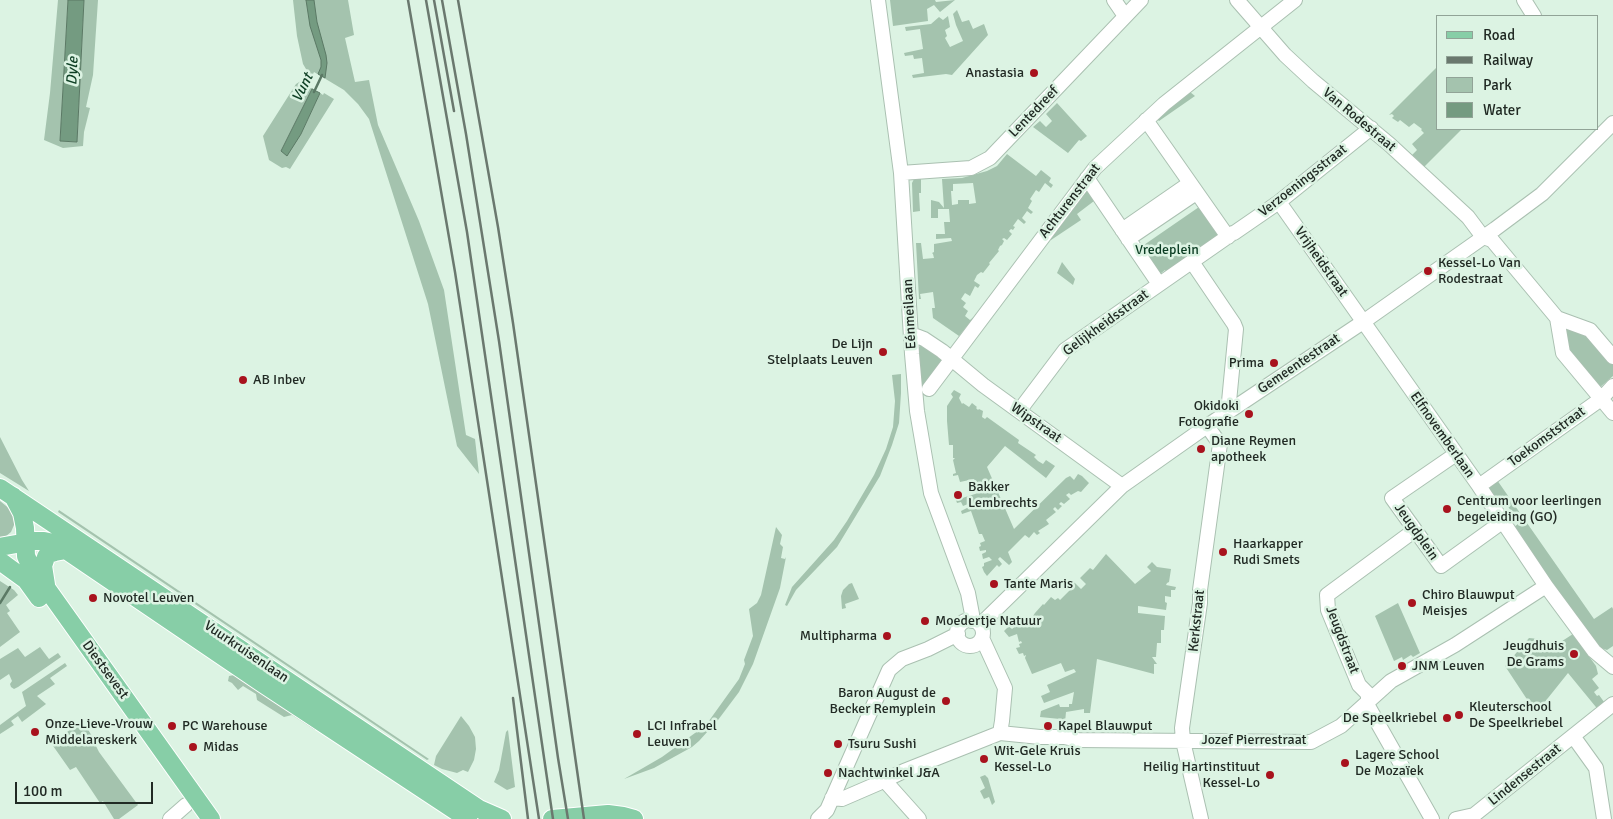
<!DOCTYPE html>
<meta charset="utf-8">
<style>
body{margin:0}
#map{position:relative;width:1613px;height:819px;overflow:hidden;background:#dcf3e3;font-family:Signika,sans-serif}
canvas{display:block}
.legend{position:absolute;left:1436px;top:15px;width:162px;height:115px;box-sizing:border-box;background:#dcf3e3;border:1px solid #91a397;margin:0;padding:6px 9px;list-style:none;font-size:15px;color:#212a24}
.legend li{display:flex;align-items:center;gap:10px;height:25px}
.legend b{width:25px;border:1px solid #91a397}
.scale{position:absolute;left:15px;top:782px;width:138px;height:22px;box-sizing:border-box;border:2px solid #212a24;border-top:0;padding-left:6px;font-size:15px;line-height:18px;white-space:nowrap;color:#212a24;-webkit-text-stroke:4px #dcf3e3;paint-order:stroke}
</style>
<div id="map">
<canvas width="1613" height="819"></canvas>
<ul class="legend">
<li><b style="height:6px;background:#87cea7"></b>Road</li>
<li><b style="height:6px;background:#6a786e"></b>Railway</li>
<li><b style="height:14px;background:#a4c3ae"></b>Park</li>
<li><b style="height:14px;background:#749b81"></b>Water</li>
</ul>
<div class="scale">100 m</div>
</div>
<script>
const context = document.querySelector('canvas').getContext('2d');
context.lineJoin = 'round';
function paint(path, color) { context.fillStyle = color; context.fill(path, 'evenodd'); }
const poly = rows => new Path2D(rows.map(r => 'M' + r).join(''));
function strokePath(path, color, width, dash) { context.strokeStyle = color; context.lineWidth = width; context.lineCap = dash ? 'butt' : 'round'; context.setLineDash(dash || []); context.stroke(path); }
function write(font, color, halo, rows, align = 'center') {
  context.font = font + ' Signika,sans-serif'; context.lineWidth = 5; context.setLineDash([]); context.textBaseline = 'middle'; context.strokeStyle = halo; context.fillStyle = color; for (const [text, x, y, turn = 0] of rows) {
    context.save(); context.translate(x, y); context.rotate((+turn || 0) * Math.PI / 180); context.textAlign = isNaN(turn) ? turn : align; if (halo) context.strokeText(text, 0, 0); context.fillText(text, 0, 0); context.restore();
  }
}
const green = poly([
 [58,0,68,0,60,141,77,142,84,0,98,0,93,75,86,107,90,108,84,132,83,146,63,148,44,140,50,93],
 [293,0,348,0,354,35,345,38,355,82,369,80,378,125,419,221,444,290,466,435,475,439,479,474,457,446,428,304,369,119,358,104,344,90,314,72,313,74,311,74,306,69,303,64,297,36],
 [890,0,935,0,936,2,955,0,940,12,934,5,927,9,928,21,893,26],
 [957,10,962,22,969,20,973,29,984,24,988,35,952,75,946,74,913,78,912,75,924,73,922,58,914,59,913,55,905,56,904,53,923,49,920,29,906,31,905,27,931,24,939,17,943,20,948,16,950,27,945,30,947,36,945,38,950,47,963,41,956,25,953,14],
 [1437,67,1437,129,1462,129,1424,167,1411,156,1417,150,1412,144,1424,133,1421,130,1422,129,1414,123,1409,127,1400,120,1398,122,1392,118,1394,116,1392,114,1389,115],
 [301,81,308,84,307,86,312,89,281,151,301,134,320,93,323,95,324,93,334,99,290,169,286,167,282,168,269,160,263,136,296,84],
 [1190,92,1195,96,1159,121,1157,119],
 [1057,103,1087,136,1081,141,1079,140,1068,153,1033,127,1040,121,1046,127,1052,121,1046,114],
 [1007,154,1036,176,1041,170,1051,178,1049,182,1053,185,1051,188,1045,183,1039,192,1036,190,1030,199,1032,201,1028,208,1033,212,1031,214,1027,211,1022,218,1026,222,1024,224,1018,219,1013,226,1015,227,1013,230,1011,229,1009,231,1012,234,1007,240,1004,238,1002,239,1004,241,1002,245,1000,246,998,250,999,251,989,263,990,264,983,273,981,272,977,275,974,281,980,285,978,288,975,286,970,296,965,293,961,299,966,303,963,307,968,311,965,316,970,320,975,316,959,336,933,318,932,308,935,308,933,292,920,294,921,299,919,299,916,243,921,243,923,259,934,258,933,254,932,253,934,252,934,244,952,241,951,238,936,239,936,234,945,234,944,222,950,222,949,209,938,209,938,218,931,218,931,200,939,202,944,208,942,179,962,178,987,171,997,166],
 [973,183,976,203,969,204,969,200,958,200,958,204,952,205,951,191,953,191,953,184],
 [921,178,921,193,919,193,920,211,913,212,912,183,914,179],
 [1086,190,1094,201,1077,214,1081,220,1051,240,1050,238],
 [1199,207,1218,235,1167,272,1165,270,1160,274,1141,247],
 [1062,262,1075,279,1073,285,1057,273],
 [1563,324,1586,333,1613,363,1613,376,1599,388,1567,350],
 [922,344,940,355,943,361,924,389,921,389,917,349],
 [901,374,901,393,899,423,892,445,880,476,837,547,796,590,787,606,785,605,792,587,834,540,847,521,874,475,886,449,893,427,895,401,892,375],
 [954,390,961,394,959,398,962,404,963,403,969,407,972,403,977,407,976,408,978,410,979,409,983,411,982,417,985,419,987,417,1019,440,1018,443,1036,455,1034,457,1038,461,1043,464,1046,460,1055,466,1046,478,1005,446,987,467,1014,529,1066,478,1070,476,1074,480,1078,474,1082,476,1089,483,1081,492,1078,491,1071,495,1069,493,1066,495,1070,499,1064,504,1061,502,1059,504,1062,506,1058,510,1055,507,1053,509,1056,512,1046,520,1049,524,1038,531,1040,533,1037,535,1034,532,1029,538,1025,535,1008,552,1012,562,1009,565,1000,557,998,559,1002,564,999,567,997,565,987,576,984,572,982,567,984,566,984,563,992,560,989,557,983,559,982,554,986,552,986,550,980,551,979,547,981,546,980,543,985,541,982,534,979,534,971,511,962,514,961,511,969,507,968,504,963,506,961,502,957,503,956,500,975,494,978,493,977,489,979,488,978,485,974,486,974,479,960,482,958,475,953,476,953,474,956,473,953,460,955,458,953,458,953,445,949,445,947,421,947,406,953,397,951,394],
 [0,437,22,480,29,491,0,473],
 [1497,480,1594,619,1612,607,1613,609,1613,646,1607,650,1594,646,1512,529,1519,523,1501,496,1493,501,1485,488],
 [0,501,11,510,14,517,14,525,11,532,5,537,0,539],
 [59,510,429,759,427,760,58,512],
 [776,527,782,535,780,544,783,547,781,558,785,559,786,557,780,588,753,664,739,692,718,720,699,741,692,747,654,768,624,779,662,757,706,725,739,679,745,664,744,660,753,636,749,609,757,603,761,595],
 [1106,554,1135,584,1151,571,1147,567,1152,562,1157,567,1171,569,1169,582,1167,583,1166,585,1176,587,1175,590,1171,590,1171,597,1165,596,1165,602,1167,603,1166,610,1138,606,1138,613,1165,616,1164,630,1161,630,1161,643,1157,643,1156,657,1152,657,1157,664,1154,664,1154,674,1097,659,1090,713,1084,713,1084,709,1066,712,1064,733,1059,732,1060,719,1040,717,1041,711,1059,704,1060,707,1069,707,1069,704,1072,704,1074,692,1044,703,1041,696,1050,692,1047,685,1076,672,1074,669,1065,672,1061,663,1032,674,1025,658,1026,655,1024,656,1023,653,1019,654,1016,648,1020,647,1019,644,1022,643,1021,641,1019,642,1017,634,1009,637,1004,631,1009,626,1012,629,1024,619,1026,621,1029,618,1032,620,1035,618,1033,616,1035,613,1043,604,1044,605,1051,597,1055,600,1058,598,1060,600,1070,590,1068,587,1074,582,1081,589,1086,584,1080,578,1090,568,1093,570],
 [0,581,14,590,18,595,6,605,10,611,7,613,20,632,0,647],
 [852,583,859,599,845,604,846,608,842,609,841,596,843,590,849,584],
 [1398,603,1420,653,1413,657,1411,655,1403,660,1402,657,1394,661,1375,616],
 [1573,634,1596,666,1598,674,1592,679,1599,688,1594,692,1597,696,1599,695,1607,706,1600,712,1568,673,1536,713,1505,666,1529,638,1539,639,1556,645],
 [40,647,49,659,58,653,61,657,18,687,14,689,11,687,10,684,12,681,9,674,0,680,0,659,18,648,25,657],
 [65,663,67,666,50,678,55,684,37,696,46,704,22,722,18,716,11,721,14,725,0,734,0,725,26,706,22,692],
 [236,672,249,685,275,699,316,727,315,730,292,715,284,717,257,700,256,694,243,686,238,690,232,683,228,681,229,676,234,675],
 [461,716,469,726,475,737,476,749,474,760,468,772,463,770,457,773,442,769,434,765,436,756],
 [83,721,96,743,95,744,99,752,138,805,119,819,114,819,103,801,100,803,76,767,70,770,51,743],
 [508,730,515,787,507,790,494,782,499,770,506,732],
 [985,775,988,778,995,802,992,805,989,797,984,799,980,791,985,788,980,777]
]);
const water = poly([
 [68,0,84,0,77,142,60,141,68,0],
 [306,0,314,0,317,22,326,55,327,63,325,78,318,74,321,67,321,60,310,26,306,0],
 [312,89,320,93,301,134,287,156,281,151,312,89]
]);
const stream = poly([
 [314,92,322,75],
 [0,603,10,587]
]);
const minor = poly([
 [878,0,901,173,912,354,917,411,931,493,968,593,972,614,972,621],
 [1114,0,1125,16],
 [1237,0,1285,55,1313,81,1389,144,1468,217,1483,237,1492,240,1557,318,1590,330,1613,357],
 [1524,0,1534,16],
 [1146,120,1228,237],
 [901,173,971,168,990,158,1141,0],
 [1087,178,1159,284],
 [1279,202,1479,486,1546,586,1594,651,1613,667],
 [1122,230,1190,183],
 [1234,233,1279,202,1371,128],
 [1128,239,1196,193],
 [1192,262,1234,324,1236,329,1228,412],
 [1557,318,1563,353,1613,413],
 [911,334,924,339,942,351,983,385,1122,486],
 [929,389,1095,168,1164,104,1295,0],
 [1019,411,1065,350,1233,233],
 [1456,454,1392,498,1441,566,1502,522],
 [1479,486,1601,399,1613,386],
 [1415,530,1327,595,1328,610,1359,685,1368,694,1368,706,1432,819],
 '957 633a13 13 0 1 1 26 0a13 13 0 1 1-26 0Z',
 [980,625,1122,486,1207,426,1363,322,1495,229,1542,194,1613,123],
 [982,638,1005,688,1002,721,1000,733],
 [1573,736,1596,768,1604,819],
 [885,781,919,819],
 [832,798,842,799,879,783,904,771,1000,733,1040,737,1064,737,1078,740,1311,742,1341,726,1391,681,1455,645,1546,586],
 [170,819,186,805],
 [818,819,827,810,889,670,902,659,928,649,958,634],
 [1201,819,1183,741,1182,728,1200,603,1200,590,1220,444,1207,426],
 [1456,819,1474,815,1613,704]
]);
const major = poly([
 [0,488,479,809,502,819],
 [13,496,22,513,25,528,26,556,30,565,211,819],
 [0,547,33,541,44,541,53,543,66,550,262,683,468,819],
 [0,561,26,580,39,598],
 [46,585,43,566,46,557,48,554,55,552,66,550],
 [552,819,608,814,623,816,634,819]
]);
const rail = poly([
 [408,0,455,272,539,819],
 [426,0,467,232,553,819],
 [434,0,454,111],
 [442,0,466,134,499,341,558,758,568,819],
 [458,0,498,227,513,323,584,819],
 [513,698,528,819]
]);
const markers = [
 [1034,73,5,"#a8121d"],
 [1428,271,5,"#a8121d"],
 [883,352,5,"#a8121d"],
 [1274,363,5,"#a8121d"],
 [243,380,5,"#a8121d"],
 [1249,414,5,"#a8121d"],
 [1201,449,5,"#a8121d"],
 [958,495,5,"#a8121d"],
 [1447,509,5,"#a8121d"],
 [1223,552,5,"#a8121d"],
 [994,584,5,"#a8121d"],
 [93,598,5,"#a8121d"],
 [1412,603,5,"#a8121d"],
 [925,621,5,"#a8121d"],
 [887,636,5,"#a8121d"],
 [1574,654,5,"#a8121d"],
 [1402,666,5,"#a8121d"],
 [946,701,5,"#a8121d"],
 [1459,715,5,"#a8121d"],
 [1447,718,5,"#a8121d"],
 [172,726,5,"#a8121d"],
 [1048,726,5,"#a8121d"],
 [35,732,5,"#a8121d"],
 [637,734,5,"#a8121d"],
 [838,744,5,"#a8121d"],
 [193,747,5,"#a8121d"],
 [984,759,5,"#a8121d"],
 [1345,763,5,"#a8121d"],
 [828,773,5,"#a8121d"],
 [1270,775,5,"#a8121d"]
];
const poiNames = [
 ["Anastasia",1024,73,"right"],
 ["Kessel-Lo Van",1438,263],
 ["Rodestraat",1438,279],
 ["De Lijn",873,344,"right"],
 ["Stelplaats Leuven",873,360,"right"],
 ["Prima",1264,363,"right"],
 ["AB Inbev",253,380],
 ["Okidoki",1239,406,"right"],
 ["Fotografie",1239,422,"right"],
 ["Diane Reymen",1211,441],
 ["apotheek",1211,457],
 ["Bakker",968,487],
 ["Lembrechts",968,503],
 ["Centrum voor leerlingen",1457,501],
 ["begeleiding (GO)",1457,517],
 ["Haarkapper",1233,544],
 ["Rudi Smets",1233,560],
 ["Tante Maris",1004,584],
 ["Chiro Blauwput",1422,595],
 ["Meisjes",1422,611],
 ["Novotel Leuven",103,598],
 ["Moedertje Natuur",935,621],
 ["Multipharma",877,636,"right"],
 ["Jeugdhuis",1564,646,"right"],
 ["De Grams",1564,662,"right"],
 ["JNM Leuven",1412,666],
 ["Baron August de",936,693,"right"],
 ["Becker Remyplein",936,709,"right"],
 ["Kleuterschool",1469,707],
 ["De Speelkriebel",1469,723],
 ["De Speelkriebel",1437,718,"right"],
 ["Onze-Lieve-Vrouw",45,724],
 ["Middelareskerk",45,740],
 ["PC Warehouse",182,726],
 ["LCI Infrabel",647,726],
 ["Leuven",647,742],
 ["Kapel Blauwput",1058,726],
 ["Tsuru Sushi",848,744],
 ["Midas",203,747],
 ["Wit-Gele Kruis",994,751],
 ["Kessel-Lo",994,767],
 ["Lagere School",1355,755],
 ["De Mozaïek",1355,771],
 ["Heilig Hartinstituut",1260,767,"right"],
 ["Kessel-Lo",1260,783,"right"],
 ["Nachtwinkel J&A",838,773]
];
const streetNames = [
 ["Lentedreef",1034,112,-46],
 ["Van Rodestraat",1359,120,40],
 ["Verzoeningsstraat",1303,181,-38],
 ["Achturenstraat",1070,201,-52],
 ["Vrijheidstraat",1321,262,55],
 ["Eénmeilaan",910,314,-93],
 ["Gelijkheidsstraat",1106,323,-36],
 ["Gemeentestraat",1299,364,-34],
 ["Wipstraat",1036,423,35],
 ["Elfnovemberlaan",1442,435,55],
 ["Toekomststraat",1547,437,-36],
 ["Jeugdplein",1416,532,55],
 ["Kerkstraat",1197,621,-84],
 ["Jeugdstraat",1342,640,69],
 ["Vuurkruisenlaan",246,652,34],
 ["Diestsevest",105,670,54],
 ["Jozef Pierrestraat",1254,740],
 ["Lindensestraat",1525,775,-39]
];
const parkNames = [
 ["Vredeplein",1167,250]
];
const waterNames = [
 ["Dyle",73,71,-87],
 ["Vunt",303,88,-64]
];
paint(green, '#a4c3ae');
paint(water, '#749b81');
strokePath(water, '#5b7965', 1);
strokePath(stream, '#5b7965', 2.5);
strokePath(minor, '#aac0b1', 16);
strokePath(major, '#fff', 20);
strokePath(minor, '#fff', 14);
strokePath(major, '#87cea7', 18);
strokePath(rail, '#6a786e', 2.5);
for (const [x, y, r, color] of markers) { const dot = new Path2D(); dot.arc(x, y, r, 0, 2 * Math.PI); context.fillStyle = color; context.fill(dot); strokePath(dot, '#dcf3e3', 2); }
write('14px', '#212a24', '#dcf3e3', poiNames, 'left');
write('14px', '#212a24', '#dcf3e3', streetNames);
write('14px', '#0a3c22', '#dcf3e3', parkNames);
write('italic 15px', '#0e3f24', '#dcf3e3', waterNames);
</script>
